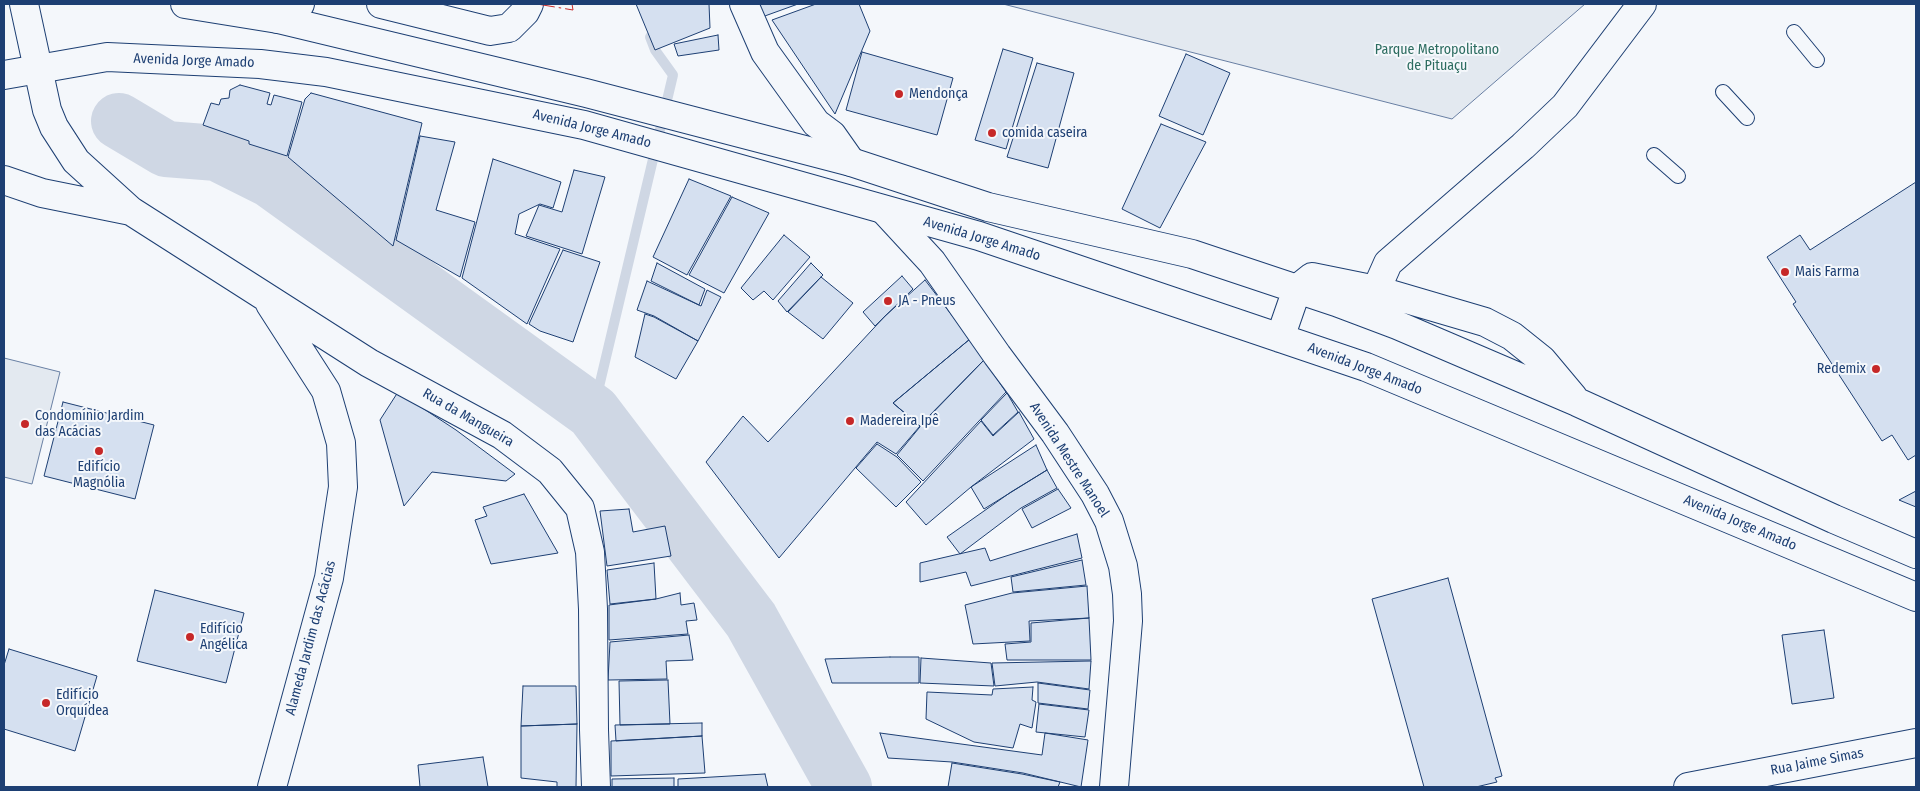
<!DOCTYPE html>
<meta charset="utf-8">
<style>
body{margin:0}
#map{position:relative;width:1920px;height:791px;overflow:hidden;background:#f4f7fb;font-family:"Fira Sans Condensed",sans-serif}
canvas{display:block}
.frame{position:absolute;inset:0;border:5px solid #1d3f73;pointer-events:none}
</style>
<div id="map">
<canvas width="1920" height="791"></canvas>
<div class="frame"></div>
</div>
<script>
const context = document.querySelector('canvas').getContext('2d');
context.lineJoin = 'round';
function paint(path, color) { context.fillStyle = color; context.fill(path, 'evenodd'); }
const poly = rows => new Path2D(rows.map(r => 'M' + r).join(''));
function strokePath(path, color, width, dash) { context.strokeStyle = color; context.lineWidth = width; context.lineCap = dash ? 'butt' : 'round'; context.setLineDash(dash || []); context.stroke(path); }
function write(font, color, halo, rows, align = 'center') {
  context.font = font + ' "Fira Sans Condensed",sans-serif'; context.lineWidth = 4; context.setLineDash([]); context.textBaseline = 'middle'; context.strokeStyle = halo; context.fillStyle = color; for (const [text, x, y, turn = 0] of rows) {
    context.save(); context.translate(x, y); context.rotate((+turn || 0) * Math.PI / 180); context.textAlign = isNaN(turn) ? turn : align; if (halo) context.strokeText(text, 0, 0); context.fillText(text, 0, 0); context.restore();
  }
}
const green = poly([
 [1003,4,1585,4,1452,119,1003,4],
 [4,358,60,372,32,484,4,477,4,358]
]);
const stream = poly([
 [593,412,673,75,655,50,650,37]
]);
const river = poly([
 [119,121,166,149,217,153,271,180,593,412,751,620,844,787]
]);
const building = poly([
 [636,4,709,4,710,28,655,50,636,4],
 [758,4,798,4,762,17,758,4],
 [816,4,859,4,870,31,835,114,772,20,816,4],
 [718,35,719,50,678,56,674,44,718,35],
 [1003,49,1033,58,1006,149,975,140,1003,49],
 [862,52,953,78,937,135,846,110,862,52],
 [1186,54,1230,73,1203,135,1159,116,1186,54],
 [1037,63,1074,73,1048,168,1007,157,1037,63],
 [240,85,270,93,267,104,271,105,274,95,302,102,287,156,249,144,249,141,203,125,211,103,219,105,221,99,229,98,230,90,240,85],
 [311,93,422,123,393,246,288,157,305,99,311,93],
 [1161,124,1206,142,1160,228,1122,209,1161,124],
 [420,136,455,142,436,210,475,222,460,277,396,240,420,136],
 [493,159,561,182,553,208,540,204,519,214,515,234,560,249,527,324,462,278,493,159],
 [574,170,605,177,582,254,526,236,539,205,562,212,574,170],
 [689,179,731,196,687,275,653,257,689,179],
 [1916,182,1916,455,1908,460,1892,435,1882,441,1793,304,1796,302,1767,257,1800,235,1810,250,1916,182],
 [732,197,769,213,724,293,689,275,732,197],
 [784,235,810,257,773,300,764,291,753,300,741,288,784,235],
 [563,250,600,262,573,342,540,331,529,324,563,250],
 [657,263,705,289,699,305,651,281,657,263],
 [811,263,823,275,787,312,778,301,811,263],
 [902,276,913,289,875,326,863,312,902,276],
 [821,277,853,303,823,339,788,312,821,277],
 [925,280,970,339,893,403,920,426,896,454,877,442,779,558,706,462,743,416,768,442,885,316,925,280],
 [647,281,701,306,707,290,721,297,698,341,654,316,637,310,647,281],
 [645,314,654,317,698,341,676,379,635,357,645,314],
 [970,339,984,360,920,426,893,403,970,339],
 [984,360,1006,392,923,481,897,455,928,417,984,360],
 [398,392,456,430,515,474,506,481,432,472,404,506,380,420,398,392],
 [1007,393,1018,412,993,435,981,420,1007,393],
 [63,402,154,425,135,499,44,476,63,402],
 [1019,412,1034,439,971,487,926,525,906,502,981,421,993,436,1019,412],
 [877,444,897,457,921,482,896,507,856,468,877,444],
 [1036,445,1047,470,984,509,971,487,1036,445],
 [1047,470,1057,488,1021,508,960,554,947,537,1011,492,1047,470],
 [1058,489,1071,508,1032,528,1022,509,1058,489],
 [1916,491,1916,507,1899,500,1916,491],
 [524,494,558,553,491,564,475,520,487,516,483,507,524,494],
 [629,509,633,532,665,526,671,556,607,566,600,511,629,509],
 [1077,534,1082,558,971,586,966,572,920,582,920,563,985,548,990,561,1077,534],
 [1082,560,1086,585,1013,592,1011,577,1082,560],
 [654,563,656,599,610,604,607,570,654,563],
 [1448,578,1502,776,1495,778,1497,782,1476,787,1424,787,1372,599,1448,578],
 [1087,586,1089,618,1029,621,1030,641,973,644,965,605,1012,593,1087,586],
 [155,590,244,613,226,683,137,661,155,590],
 [680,593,681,605,694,603,697,620,686,621,688,634,609,640,609,605,656,599,680,593],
 [1089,618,1091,660,1007,660,1005,644,1031,642,1031,623,1089,618],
 [1824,630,1834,698,1792,704,1782,635,1824,630],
 [689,635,693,660,666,661,667,679,608,680,610,642,689,635],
 [9,649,97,676,75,751,4,729,4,665,9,649],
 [890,657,919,657,919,683,832,683,825,659,890,657],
 [921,658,991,663,994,686,920,683,921,658],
 [1091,661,1089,689,1037,682,995,686,992,663,1091,661],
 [668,680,670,724,620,725,619,681,668,680],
 [1038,683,1090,690,1088,709,1038,703,1038,683],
 [523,686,576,686,577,724,521,726,523,686],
 [1033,687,1032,700,1036,702,1032,728,1020,724,1013,748,974,742,926,719,927,692,992,695,993,689,1033,687],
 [1039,704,1089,710,1085,737,1036,732,1039,704],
 [702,723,702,736,616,741,615,725,702,723],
 [577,724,576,787,557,787,557,782,521,778,521,726,577,724],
 [880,733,1042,755,1045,733,1088,740,1081,787,1023,773,952,762,888,758,880,733],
 [702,736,705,773,611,776,611,741,702,736],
 [483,757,488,787,420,787,418,765,483,757],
 [952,763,1022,774,1060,782,1058,787,948,787,952,763],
 [765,774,768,787,678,787,678,779,765,774],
 [674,778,674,787,612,787,612,779,674,778]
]);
const service = poly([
 [1794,32,1817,60],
 [1723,92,1747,118],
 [1654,155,1678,176]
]);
const minor = poly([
 [24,4,47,110,54,127,76,161,131,211,369,363,502,435,550,471,580,508,590,552,593,609,594,730,596,787],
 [381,4,490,31,509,28,525,12,529,4],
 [744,4,765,52,816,123,832,135,851,162],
 [278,19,300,4],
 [4,180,42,193,131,211],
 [884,210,932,262,997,355,1055,433,1095,494,1109,521,1123,566,1127,594,1128,621,1114,787],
 [1376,290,1388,263,1523,146,1565,106,1642,4],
 [270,304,326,391,341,443,343,487,329,578,272,787],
 [1688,787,1916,743]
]);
const secondary = poly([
 [185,4,278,19,586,93,851,162,988,207,1192,254,1336,302,1397,325,1577,402,1834,519,1916,554],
 [4,75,107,57,260,64,326,72,584,125,979,236,1366,367,1916,597],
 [1280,338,1297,289,1312,277,1376,290,1485,322,1512,336,1542,360,1573,397]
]);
const power = poly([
 [537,4,573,10,572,4]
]);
const markers = [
 [899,94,5,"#c62828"],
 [992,133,5,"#c62828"],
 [1785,272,5,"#c62828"],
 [888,301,5,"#c62828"],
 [1876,369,5,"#c62828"],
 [850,421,5,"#c62828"],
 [25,424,5,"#c62828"],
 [99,451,5,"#c62828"],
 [190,637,5,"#c62828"],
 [46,703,5,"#c62828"]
];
const parkNames = [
 ["Parque Metropolitano",1437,50],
 ["de Pituaçu",1437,66]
];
const streetNames = [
 ["Avenida Jorge Amado",194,61,2],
 ["Avenida Jorge Amado",592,129,14],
 ["Avenida Jorge Amado",982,239,17],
 ["Avenida Jorge Amado",1365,369,21],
 ["Rua da Mangueira",468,418,30],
 ["Avenida Mestre Manoel",1069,460,57],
 ["Avenida Jorge Amado",1740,523,23],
 ["Alameda Jardim das Acácias",311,638,-75],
 ["Rua Jaime Simas",1817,762,-11]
];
const poiNames = [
 ["Mendonça",909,94],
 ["comida caseira",1002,133],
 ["Mais Farma",1795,272],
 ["JA - Pneus",898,301],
 ["Redemix",1866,369,"right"],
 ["Condomínio Jardim",35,416],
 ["das Acácias",35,432],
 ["Madereira Ipê",860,421],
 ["Edifício",99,467,"center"],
 ["Magnólia",99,483,"center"],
 ["Edifício",200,629],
 ["Angélica",200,645],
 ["Edifício",56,695],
 ["Orquídea",56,711]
];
paint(green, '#e3e9f0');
strokePath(green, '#687fa3', 1);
strokePath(stream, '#cfd7e4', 10);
strokePath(river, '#cfd7e4', 56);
paint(building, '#d5e0f0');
strokePath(building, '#1d3f73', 1);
strokePath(service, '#1d3f73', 16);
strokePath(minor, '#1d3f73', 30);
strokePath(secondary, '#1d3f73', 30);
strokePath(service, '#f4f7fb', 14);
strokePath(minor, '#f4f7fb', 28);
strokePath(secondary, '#f4f7fb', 28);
strokePath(power, '#c62828', 1, [18, 4, 2.5, 4]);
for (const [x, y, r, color] of markers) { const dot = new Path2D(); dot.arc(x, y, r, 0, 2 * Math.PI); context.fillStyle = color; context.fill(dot); strokePath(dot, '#f4f7fb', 2); }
write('14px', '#2c6c60', '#f4f7fb', parkNames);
write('14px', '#1d3f73', '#f4f7fb', streetNames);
write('14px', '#1d3f73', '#f4f7fb', poiNames, 'left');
</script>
